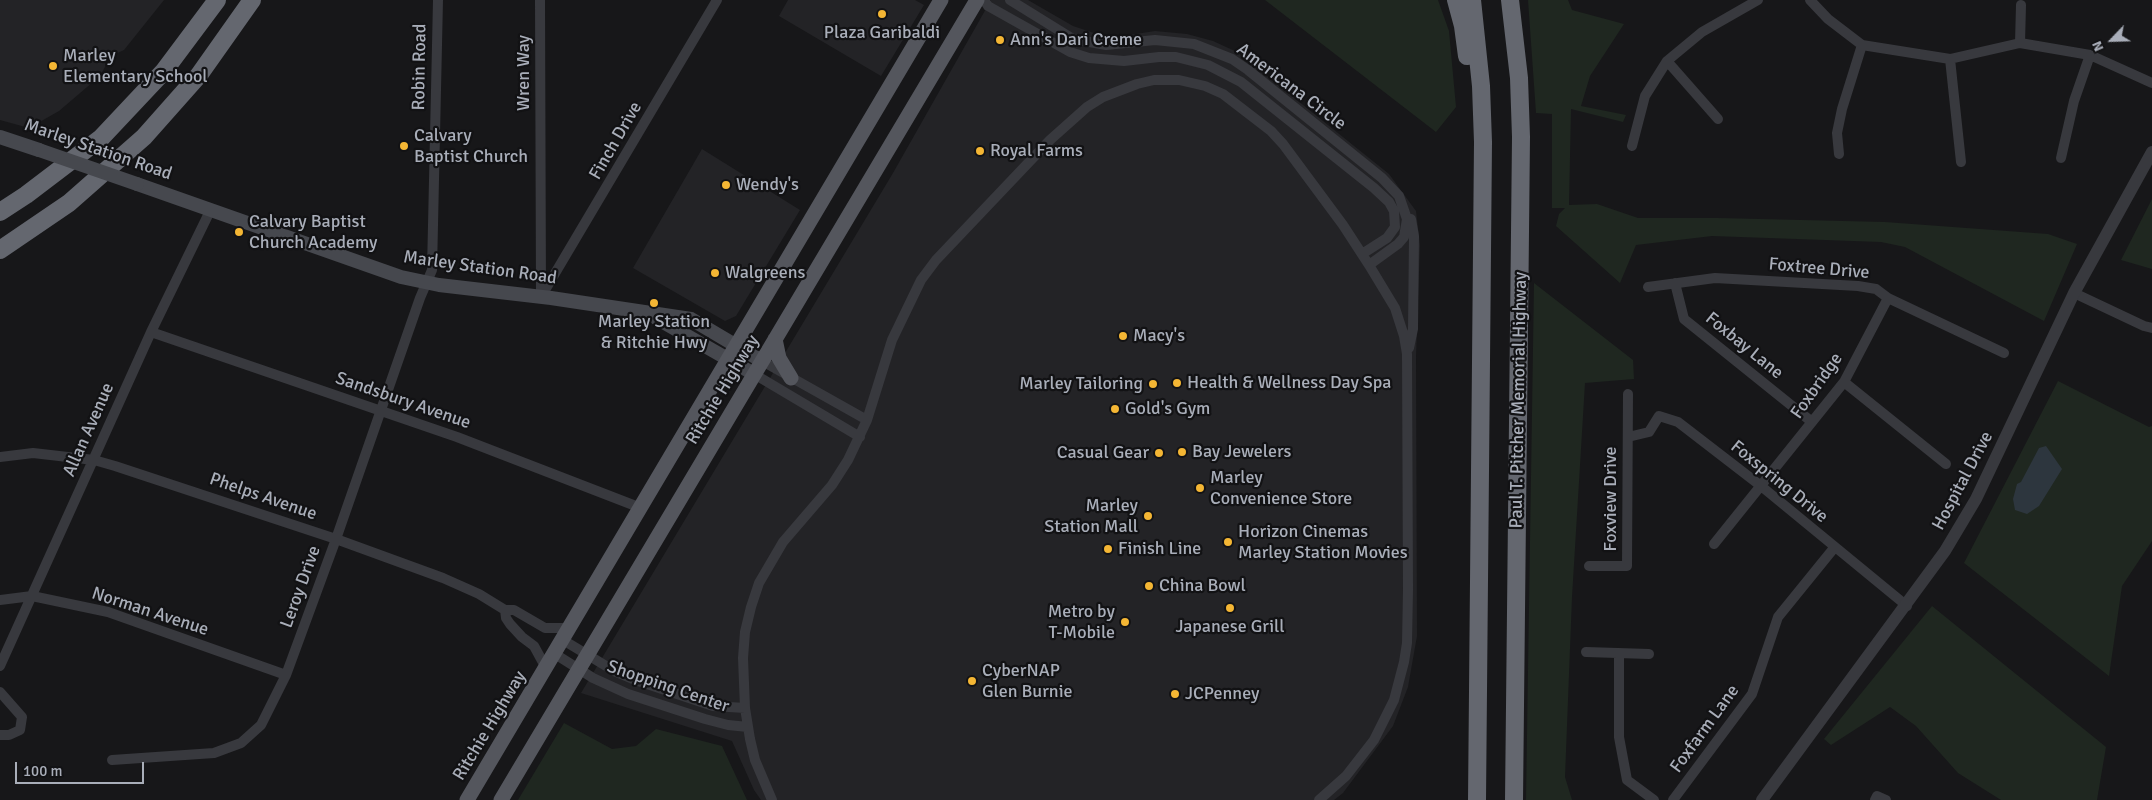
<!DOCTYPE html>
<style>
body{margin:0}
#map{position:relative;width:2152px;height:800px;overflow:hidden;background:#171719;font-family:Signika,sans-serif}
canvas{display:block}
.north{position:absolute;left:2087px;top:15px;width:50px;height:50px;-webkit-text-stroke:4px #121214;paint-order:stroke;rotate:246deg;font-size:14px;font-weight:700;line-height:20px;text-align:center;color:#a9aeb9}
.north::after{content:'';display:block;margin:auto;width:18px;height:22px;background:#a9aeb9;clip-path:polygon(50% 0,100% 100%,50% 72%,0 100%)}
.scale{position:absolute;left:15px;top:762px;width:129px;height:22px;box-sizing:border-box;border:2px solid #a9aeb9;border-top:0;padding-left:6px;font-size:15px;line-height:18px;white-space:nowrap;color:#a9aeb9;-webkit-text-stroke:4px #121214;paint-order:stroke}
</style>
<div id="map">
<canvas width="2152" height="800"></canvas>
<div class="north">N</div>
<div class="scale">100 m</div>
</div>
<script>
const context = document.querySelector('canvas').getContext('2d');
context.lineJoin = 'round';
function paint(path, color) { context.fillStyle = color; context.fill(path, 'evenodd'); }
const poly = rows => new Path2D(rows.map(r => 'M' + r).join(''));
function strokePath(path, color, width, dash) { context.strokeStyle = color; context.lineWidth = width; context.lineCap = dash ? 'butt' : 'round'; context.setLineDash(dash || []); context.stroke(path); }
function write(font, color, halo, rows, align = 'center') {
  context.font = font + ' Signika,sans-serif'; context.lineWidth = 4.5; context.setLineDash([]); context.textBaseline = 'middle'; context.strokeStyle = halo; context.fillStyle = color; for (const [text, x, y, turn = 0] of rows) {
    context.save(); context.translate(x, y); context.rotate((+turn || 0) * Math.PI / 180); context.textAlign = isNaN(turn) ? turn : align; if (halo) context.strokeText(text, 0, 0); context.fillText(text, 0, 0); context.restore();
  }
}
const built = poly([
 [0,0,164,0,124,50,111,56,100,76,59,111,29,128,0,120],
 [788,0,915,0,924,5,881,76,779,16],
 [991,0,1028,0,1073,26,1103,36,1123,36,1155,31,1187,34,1213,41,1237,52,1389,174,1416,211,1420,245,1416,357,1417,636,1408,687,1393,726,1343,793,1334,800,761,800,754,790,732,741,581,693,893,173],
 [702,149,800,210,736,316,725,321,633,268]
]);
const green = poly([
 [1265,0,1438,0,1449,31,1456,107,1436,132],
 [1528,0,1568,0,1572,10,1624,24,1590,76,1581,106,1626,115,1623,122,1571,109,1569,205,1597,204,1638,218,1718,218,1885,222,2048,234,2077,244,2044,321,1905,247,1881,242,1712,236,1636,245,1620,283,1556,226,1559,214,1565,208,1552,208,1552,114,1536,113],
 [2152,199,2152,269,2121,260],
 [1534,283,1633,360,1634,379,1585,383,1572,597,1565,777,1572,800,1526,800],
 [2058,381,2149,427,2152,426,2152,541,2122,586,2109,676,1964,563],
 [1932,606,2106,747,2097,800,2001,800,1958,773,1916,726,1890,707,1831,745,1824,739],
 [564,723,612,749,636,746,656,729,722,746,747,800,518,800]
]);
const water = poly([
 [2046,446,2062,469,2039,506,2027,514,2015,510,2013,499,2017,484,2021,482,2039,448]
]);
const minor = poly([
 [540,0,541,296],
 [984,0,988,6,1070,52,1089,58,1124,61,1159,57,1176,57,1208,65,1241,82,1374,188,1389,202,1394,211,1395,227,1387,238,1362,254],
 [1010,0,1073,39,1106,45,1155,40,1194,44,1232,59,1248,70,1382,178,1399,196,1407,219,1404,237,1398,244,1369,265],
 [1810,0,1828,19,1862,45,1950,59,2020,43,2090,55,2152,83],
 [2020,43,2021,5],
 [1950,59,1961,162],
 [1667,61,1718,119],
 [1632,146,1645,96,1667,61,1702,32,1758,0],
 [1839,154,1837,133,1842,109,1862,45],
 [2061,158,2074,101,2090,55],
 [1675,283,1684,319,1812,422],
 [1648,287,1715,278,1858,286,1876,289,1888,298,2004,353],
 [2074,293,2144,326,2152,328],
 [541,297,717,0],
 [151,332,457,437,641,508],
 [1409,348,1413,329,1414,236,1411,219],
 [762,361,867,420],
 [754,374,860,437],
 [1844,382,1946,464],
 [1628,437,1649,432,1659,416,1678,422,1761,486,1907,606],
 [0,457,33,453,94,460,115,466,336,539,443,578,479,594,505,610,514,610,545,628,570,628],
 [1714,544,1844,382,1888,298],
 [1589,566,1627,566,1628,394],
 [0,600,32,596,108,612,286,675],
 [505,610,506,618,510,624,522,637,534,646,546,668],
 [563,640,616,672,635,680,713,706,745,708],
 [1586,652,1649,654],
 [555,654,593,678,628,694,705,719,728,725,748,727],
 [1619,654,1619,737,1627,780,1654,800],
 [0,666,151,332,211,209],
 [0,692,22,717,20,730,9,735,0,735],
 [112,760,214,753,241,743,261,725,286,675,336,539,420,298,432,270,438,0],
 [772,800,755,760,750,739,745,708,743,658,745,632,751,607,759,583,783,542,832,485,848,460,867,420,892,340,921,280,936,260,1050,140,1087,107,1103,97,1137,84,1154,80,1179,80,1205,86,1223,94,1271,131,1283,144,1343,225,1369,265,1395,308,1404,336,1407,354,1408,590,1407,643,1404,662,1394,700,1374,740,1346,776,1319,800],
 [1673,800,1752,694,1778,617,1834,548],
 [1875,800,1877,796,1886,800]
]);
const tertiary = poly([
 [1762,800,1945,551,1976,499,2074,293,2152,152]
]);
const secondary = poly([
 [0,137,39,150],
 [137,184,401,277,439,285,551,298,691,319,762,361],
 [656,318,754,374]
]);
const primary = poly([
 [775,339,779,358,791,378],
 [467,800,941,0],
 [501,800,977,0]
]);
const motorway = poly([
 [1456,0,1463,26,1467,56],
 [1472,0,1481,86,1483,142,1477,800],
 [1510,0,1519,78,1521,137,1514,800],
 [0,212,26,195,101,138,164,71,217,0],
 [0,250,69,203,144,137,199,75,252,0]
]);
const secondaryBridge = poly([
 [39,150,137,184]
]);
const markers = [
 [882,14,5,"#f4b634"],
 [1000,40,5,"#f4b634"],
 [53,66,5,"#f4b634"],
 [404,146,5,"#f4b634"],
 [980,151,5,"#f4b634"],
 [726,185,5,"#f4b634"],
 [239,232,5,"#f4b634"],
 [715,273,5,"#f4b634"],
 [654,303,5,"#f4b634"],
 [1123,336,5,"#f4b634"],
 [1177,383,5,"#f4b634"],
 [1153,384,5,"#f4b634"],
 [1115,409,5,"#f4b634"],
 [1182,452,5,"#f4b634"],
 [1159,453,5,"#f4b634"],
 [1200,488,5,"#f4b634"],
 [1148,516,5,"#f4b634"],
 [1228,542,5,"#f4b634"],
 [1108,549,5,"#f4b634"],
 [1149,586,5,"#f4b634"],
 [1230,608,5,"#f4b634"],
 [1125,622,5,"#f4b634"],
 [972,681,5,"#f4b634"],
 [1175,694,5,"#f4b634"]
];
const poiNames = [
 ["Plaza Garibaldi",882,33,"center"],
 ["Ann's Dari Creme",1010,40],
 ["Marley",63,56],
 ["Elementary School",63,77],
 ["Calvary",414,136],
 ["Baptist Church",414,157],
 ["Royal Farms",990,151],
 ["Wendy's",736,185],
 ["Calvary Baptist",249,222],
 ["Church Academy",249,243],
 ["Walgreens",725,273],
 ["Marley Station",654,322,"center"],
 ["& Ritchie Hwy",654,343,"center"],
 ["Macy's",1133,336],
 ["Health & Wellness Day Spa",1187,383],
 ["Marley Tailoring",1143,384,"right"],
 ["Gold's Gym",1125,409],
 ["Bay Jewelers",1192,452],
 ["Casual Gear",1149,453,"right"],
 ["Marley",1210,478],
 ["Convenience Store",1210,499],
 ["Marley",1138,506,"right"],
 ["Station Mall",1138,527,"right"],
 ["Horizon Cinemas",1238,532],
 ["Marley Station Movies",1238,553],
 ["Finish Line",1118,549],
 ["China Bowl",1159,586],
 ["Metro by",1115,612,"right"],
 ["T-Mobile",1115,633,"right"],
 ["Japanese Grill",1230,627,"center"],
 ["CyberNAP",982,671],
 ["Glen Burnie",982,692],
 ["JCPenney",1185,694]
];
const streetNames = [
 ["Robin Road",420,67,-89],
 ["Wren Way",524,73,-90],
 ["Americana Circle",1291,87,37],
 ["Finch Drive",616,141,-60],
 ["Marley Station Road",98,150,19],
 ["Marley Station Road",480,268,8],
 ["Foxtree Drive",1819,269,5],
 ["Foxbay Lane",1744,346,39],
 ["Foxbridge",1817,386,-55],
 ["Ritchie Highway",723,390,-59],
 ["Paul T. Pitcher Memorial Highway",1519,400,-89],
 ["Sandsbury Avenue",403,401,19],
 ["Allan Avenue",89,430,-66],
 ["Hospital Drive",1963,481,-62],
 ["Foxspring Drive",1779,482,39],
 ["Phelps Avenue",263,497,19],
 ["Foxview Drive",1611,499,-90],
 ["Leroy Drive",301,587,-70],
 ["Norman Avenue",150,612,18],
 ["Shopping Center",668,687,19],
 ["Ritchie Highway",490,726,-59],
 ["Foxfarm Lane",1705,729,-54]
];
paint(built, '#232326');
paint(green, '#1f2720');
paint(water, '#2d363e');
strokePath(minor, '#38393e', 10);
strokePath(tertiary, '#38393e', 12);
strokePath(secondary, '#46484e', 14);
strokePath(primary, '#54565d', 15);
strokePath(motorway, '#64676f', 18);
strokePath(secondaryBridge, '#46484e', 14);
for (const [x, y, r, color] of markers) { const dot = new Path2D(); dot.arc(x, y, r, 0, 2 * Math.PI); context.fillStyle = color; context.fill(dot); strokePath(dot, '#121214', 2); }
write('18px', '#a9aeb9', '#121214', poiNames, 'left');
write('18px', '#a9aeb9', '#121214', streetNames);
</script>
